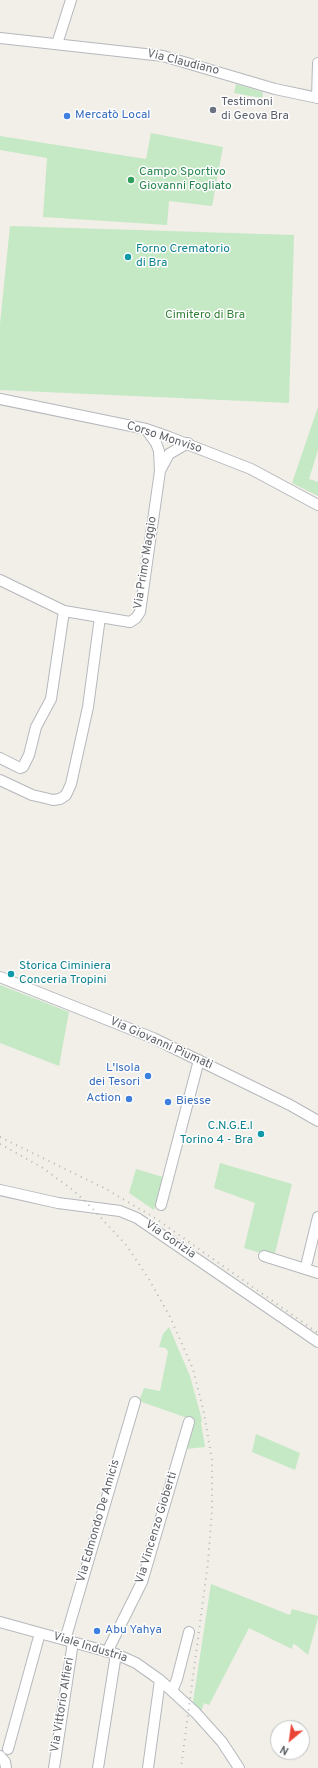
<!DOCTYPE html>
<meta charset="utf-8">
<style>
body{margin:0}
#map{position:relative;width:318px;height:1768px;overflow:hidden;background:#f1efe8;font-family:Overpass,sans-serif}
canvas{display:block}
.north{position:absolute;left:270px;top:1720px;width:40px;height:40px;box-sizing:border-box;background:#fff;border:1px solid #bfc1c3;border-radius:50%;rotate:209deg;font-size:11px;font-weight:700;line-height:16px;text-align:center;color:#5f6368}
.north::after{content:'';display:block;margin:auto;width:14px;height:18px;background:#ea4335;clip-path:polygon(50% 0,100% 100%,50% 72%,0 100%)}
</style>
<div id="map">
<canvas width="318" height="1768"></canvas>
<div class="north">N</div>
</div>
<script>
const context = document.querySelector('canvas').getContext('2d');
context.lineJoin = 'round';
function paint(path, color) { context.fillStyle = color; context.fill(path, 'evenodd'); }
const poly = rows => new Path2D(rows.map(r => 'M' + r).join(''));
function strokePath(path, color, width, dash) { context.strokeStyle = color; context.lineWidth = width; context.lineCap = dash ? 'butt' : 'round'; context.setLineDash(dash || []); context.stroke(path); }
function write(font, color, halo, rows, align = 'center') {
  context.font = font + ' Overpass,sans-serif'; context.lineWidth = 3; context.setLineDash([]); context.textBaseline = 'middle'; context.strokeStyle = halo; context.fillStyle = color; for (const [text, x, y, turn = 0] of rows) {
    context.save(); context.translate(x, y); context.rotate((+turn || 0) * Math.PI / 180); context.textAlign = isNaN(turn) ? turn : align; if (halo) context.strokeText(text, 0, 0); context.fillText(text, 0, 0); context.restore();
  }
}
const green = poly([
 [236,84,263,92,262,98,234,93],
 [151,133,223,147,212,206,169,201,167,225,43,217,47,158,0,150,0,136,146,159],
 [10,226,294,235,289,403,0,390,0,324],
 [318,407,318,450,309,479,318,482,318,496,292,483],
 [0,985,69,1012,59,1066,0,1043],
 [220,1163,292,1184,274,1257,244,1248,255,1203,214,1188],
 [136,1169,163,1177,154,1210,129,1193],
 [169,1327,190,1376,202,1420,201,1423,205,1447,186,1449,193,1420,139,1401,144,1388,160,1391,168,1352,166,1348,159,1347,163,1334],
 [256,1434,300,1453,295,1470,252,1452],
 [211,1584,290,1615,292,1609,318,1616,318,1618,308,1655,296,1645,293,1644,292,1649,249,1628,209,1705,204,1703,201,1712,193,1702]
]);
const minor = poly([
 [0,38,163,56,275,89,318,98],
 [57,44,71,0],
 [317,98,318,63],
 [0,399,146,429,169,437,251,469,318,505],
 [161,469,169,454,188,443],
 [0,580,64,611,130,622,136,618,140,612,160,471,159,451,156,443,146,429],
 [0,758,20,768,23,767,29,755,36,727,51,699,64,611],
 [0,780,32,795,45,798,53,800,60,799,66,795,71,784,88,707,100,617],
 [0,977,153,1038,290,1105,318,1121],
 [0,1190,58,1203,120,1211,137,1218,318,1342],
 [161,1205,199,1060],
 [264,1256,318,1273],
 [307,1262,318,1217],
 [0,1622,116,1654,136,1663,160,1680,196,1713,222,1742,239,1768],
 [65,1640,135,1402],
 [107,1652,142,1582,189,1422],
 [172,1691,177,1679,189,1632],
 [8,1749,40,1633],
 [0,1756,5,1762,6,1768],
 [54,1768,73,1642],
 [98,1768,116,1654],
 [148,1768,160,1680]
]);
const rail = poly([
 [0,1137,106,1189,155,1218,318,1333],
 [0,1144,43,1168,74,1191,91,1207,127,1246,150,1281,170,1317,193,1369,204,1413,212,1460,212,1510,208,1562,181,1768]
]);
const markers = [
 [213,110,4,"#6b7280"],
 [67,116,4,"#3f7fe0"],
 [131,180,4,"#2e9e5b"],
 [128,257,4,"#0f9aa8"],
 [11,974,4,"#0f9aa8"],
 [148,1076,4,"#3f7fe0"],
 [129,1099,4,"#3f7fe0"],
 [168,1102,4,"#3f7fe0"],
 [261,1134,4,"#0f9aa8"],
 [97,1631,4,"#3f7fe0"]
];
const streetNames = [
 ["Via Claudiano",183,63,14],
 ["Corso Monviso",164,438,18],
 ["Via Primo Maggio",146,563,-81],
 ["Via Giovanni Piumati",161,1044,24],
 ["Via Gorizia",170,1240,34],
 ["Via Edmondo De Amicis",99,1521,-74],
 ["Via Vincenzo Gioberti",157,1528,-73],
 ["Viale Industria",90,1648,17],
 ["Via Vittorio Alfieri",63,1705,-81]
];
const worshipNames = [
 ["Testimoni",221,103],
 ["di Geova Bra",221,117]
];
const shopNames = [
 ["Mercatò Local",75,116],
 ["L'Isola",140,1069,"right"],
 ["dei Tesori",140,1083,"right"],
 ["Action",121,1099,"right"],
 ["Biesse",176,1102],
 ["Abu Yahya",105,1631]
];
const leisureNames = [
 ["Campo Sportivo",139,173],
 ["Giovanni Fogliato",139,187]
];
const cultureNames = [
 ["Forno Crematorio",136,250],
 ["di Bra",136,264],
 ["Storica Ciminiera",19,967],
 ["Conceria Tropini",19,981],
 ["C.N.G.E.I",253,1127,"right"],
 ["Torino 4 - Bra",253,1141,"right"]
];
const parkNames = [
 ["Cimitero di Bra",205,316]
];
paint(green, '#c5e8c5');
strokePath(minor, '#b5b8bc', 12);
strokePath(minor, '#fff', 10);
strokePath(rail, '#b6b7b8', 2, [1, 5]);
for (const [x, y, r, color] of markers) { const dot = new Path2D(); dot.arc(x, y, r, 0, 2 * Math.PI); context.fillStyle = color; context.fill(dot); strokePath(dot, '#fff', 1.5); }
write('12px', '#5f6368', '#fff', streetNames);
write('12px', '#5b616d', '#fff', worshipNames, 'left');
write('12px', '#366cbe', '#fff', shopNames, 'left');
write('12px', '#27864d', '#fff', leisureNames, 'left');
write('12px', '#0d838f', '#fff', cultureNames, 'left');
write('12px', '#348238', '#fff', parkNames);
</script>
